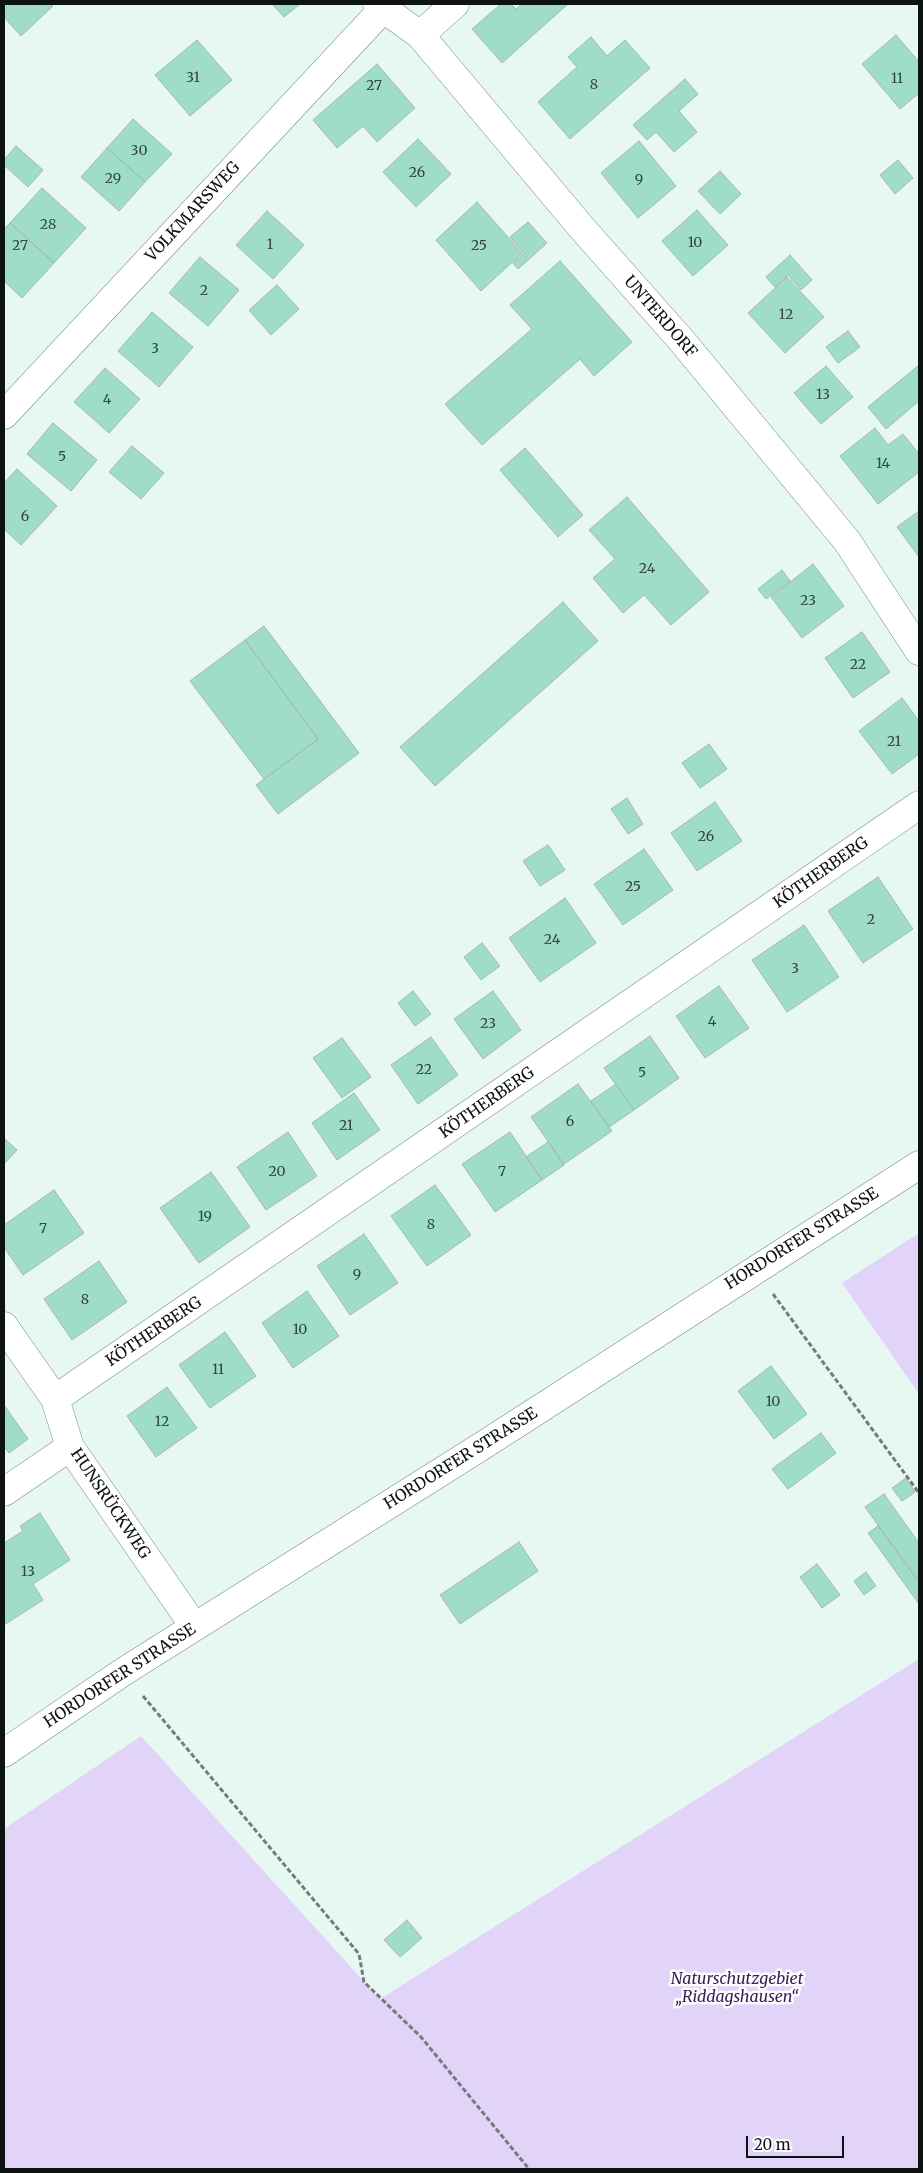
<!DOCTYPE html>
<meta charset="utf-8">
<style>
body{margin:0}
#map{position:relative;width:923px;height:2173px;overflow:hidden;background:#e7f7f2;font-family:Merriweather,serif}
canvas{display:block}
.frame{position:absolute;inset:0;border:5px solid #0d1311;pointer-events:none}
.scale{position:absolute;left:746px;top:2136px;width:98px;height:22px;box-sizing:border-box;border:2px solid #0d1311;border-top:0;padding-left:6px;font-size:15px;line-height:18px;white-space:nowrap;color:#0d1311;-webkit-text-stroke:4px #fff;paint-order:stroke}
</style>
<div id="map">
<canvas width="923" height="2173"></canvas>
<div class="frame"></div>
<div class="scale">20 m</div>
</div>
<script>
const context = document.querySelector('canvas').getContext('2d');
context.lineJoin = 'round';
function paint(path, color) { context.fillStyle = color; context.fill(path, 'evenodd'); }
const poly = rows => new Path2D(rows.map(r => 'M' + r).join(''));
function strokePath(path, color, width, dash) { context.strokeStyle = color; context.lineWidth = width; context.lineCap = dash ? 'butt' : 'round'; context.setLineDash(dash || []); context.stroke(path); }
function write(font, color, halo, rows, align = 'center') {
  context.font = font + ' Merriweather,serif'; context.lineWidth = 5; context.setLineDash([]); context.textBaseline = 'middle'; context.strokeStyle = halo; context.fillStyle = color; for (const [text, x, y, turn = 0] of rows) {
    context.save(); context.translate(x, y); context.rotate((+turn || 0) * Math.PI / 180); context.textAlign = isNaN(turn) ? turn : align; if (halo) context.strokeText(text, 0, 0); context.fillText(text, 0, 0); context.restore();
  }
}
const green = poly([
 [919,1233,919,1394,842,1283],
 [919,1659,919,2169,4,2169,4,1829,141,1736,380,1999]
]);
const building = poly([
 [4,4,51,4,53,6,21,36,4,17,4,4],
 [272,4,300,4,284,17,272,4],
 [501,4,511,4,516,9,522,4,568,4,502,63,472,29,501,4],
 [896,35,919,62,919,93,900,109,862,64,896,35],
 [591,37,607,56,625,40,650,68,570,139,538,102,577,67,568,57,591,37],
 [197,40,232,80,190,116,155,75,197,40],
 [377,64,415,108,377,142,363,126,337,148,313,120,377,64],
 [685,79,698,94,679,111,697,132,674,152,656,132,647,140,633,125,685,79],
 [133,119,172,154,145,182,107,148,133,119],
 [418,139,451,174,416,207,383,172,418,139],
 [639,141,676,186,638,218,601,173,639,141],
 [16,146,43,170,28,187,4,165,4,160,16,146],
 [107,148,145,182,119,211,81,177,107,148],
 [898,160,913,178,895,194,880,175,898,160],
 [720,171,741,194,720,214,698,191,720,171],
 [42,188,86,228,54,263,10,223,42,188],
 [477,202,522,253,481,291,436,240,477,202],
 [697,210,728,245,693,276,662,241,697,210],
 [267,211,304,245,273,279,236,245,267,211],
 [528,222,547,243,518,269,513,263,524,253,510,237,528,222],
 [10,223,54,263,22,298,4,281,4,229,10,223],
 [790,255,812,280,801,290,788,275,775,287,766,277,790,255],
 [200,257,239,290,208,326,169,293,200,257],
 [560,261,632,342,594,376,580,359,482,445,445,404,532,329,510,305,560,261],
 [787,277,824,317,785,353,748,313,787,277],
 [277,285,299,309,271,335,249,310,277,285],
 [152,312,193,347,159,387,118,351,152,312],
 [848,331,860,347,838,363,826,347,848,331],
 [919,365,919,401,886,429,868,407,919,365],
 [826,366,853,397,821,424,794,393,826,366],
 [105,368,140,399,109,433,74,402,105,368],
 [53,423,97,460,71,491,27,454,53,423],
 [875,428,888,445,903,434,919,454,919,472,878,504,840,456,875,428],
 [132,446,164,473,141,499,109,472,132,446],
 [525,448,583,515,558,537,500,470,525,448],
 [17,469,57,506,21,545,4,529,4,483,17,469],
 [627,497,709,592,671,625,644,595,623,613,593,578,615,559,589,530,627,497],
 [919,511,919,557,897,527,919,511],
 [813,564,844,606,802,638,771,597,813,564],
 [782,570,790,581,766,599,758,589,782,570],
 [563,602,598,641,435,786,400,747,563,602],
 [264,626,359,753,278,814,256,785,318,739,245,640,264,626],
 [862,632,890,672,853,698,825,658,862,632],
 [245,640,318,739,264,779,190,681,245,640],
 [902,698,919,721,919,754,892,774,859,731,902,698],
 [709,744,727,769,700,788,682,763,709,744],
 [627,798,643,824,628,834,611,809,627,798],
 [715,802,742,841,697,871,671,833,715,802],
 [548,845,565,870,540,886,523,861,548,845],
 [644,849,673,890,623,925,594,884,644,849],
 [878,877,913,929,863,963,828,911,878,877],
 [565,898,596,943,540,982,509,938,565,898],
 [804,925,839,977,787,1012,752,960,804,925],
 [482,943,500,966,481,980,464,957,482,943],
 [719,986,749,1028,705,1058,676,1016,719,986],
 [413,991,431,1014,415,1026,398,1003,413,991],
 [493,991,521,1030,483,1059,454,1019,493,991],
 [650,1036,679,1078,634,1110,604,1068,650,1036],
 [431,1037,458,1075,418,1104,391,1065,431,1037],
 [342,1038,371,1077,342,1098,313,1058,342,1038],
 [578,1084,612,1131,564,1164,531,1117,578,1084],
 [616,1084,634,1110,609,1127,591,1101,616,1084],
 [354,1093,380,1130,337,1160,312,1123,354,1093],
 [288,1132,317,1176,266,1210,237,1167,288,1132],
 [510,1132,542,1180,495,1212,462,1164,510,1132],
 [4,1138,17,1150,4,1164,4,1138],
 [548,1142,564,1165,542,1180,526,1157,548,1142],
 [211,1172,250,1227,199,1263,160,1208,211,1172],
 [435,1185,471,1235,427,1266,391,1216,435,1185],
 [54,1190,84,1233,23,1275,4,1247,4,1225,54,1190],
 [364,1234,398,1283,350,1315,317,1266,364,1234],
 [99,1261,127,1302,72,1340,44,1299,99,1261],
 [307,1291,339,1336,293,1368,262,1323,307,1291],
 [225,1332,256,1376,210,1408,179,1365,225,1332],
 [771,1366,807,1414,774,1439,738,1391,771,1366],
 [167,1387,197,1428,156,1457,127,1416,167,1387],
 [4,1405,28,1439,9,1453,5,1448,4,1449,4,1405],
 [821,1433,836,1453,788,1489,772,1469,821,1433],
 [906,1478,915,1492,902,1501,892,1488,906,1478],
 [884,1494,919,1543,919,1578,917,1579,865,1507,884,1494],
 [40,1513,70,1560,33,1584,43,1600,4,1625,4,1543,23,1531,20,1526,40,1513],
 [878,1526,918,1581,919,1579,919,1604,868,1533,878,1526],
 [519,1542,538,1571,460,1624,440,1595,519,1542],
 [817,1564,840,1595,822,1608,800,1577,817,1564],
 [866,1572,876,1586,864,1595,854,1581,866,1572],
 [407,1920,422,1938,400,1957,384,1940,407,1920]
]);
const path = poly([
 [773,1294,919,1493],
 [143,1696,359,1954,364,1982,421,2037,529,2169]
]);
const street = poly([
 [377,4,420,35,581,227,682,341,847,541,919,651],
 [420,35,455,4],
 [4,415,383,9],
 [4,1326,55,1399,70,1447,194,1626],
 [55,1399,919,805],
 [4,1492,70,1447]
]);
const secondary = poly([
 [4,1753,123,1672,482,1446,919,1165]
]);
const numberNames = [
 ["31",193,78],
 ["11",897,79],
 ["8",594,85],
 ["27",374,86],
 ["30",139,151],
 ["26",417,173],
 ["29",113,179],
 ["9",639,180],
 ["28",48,225],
 ["10",695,243],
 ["1",270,245],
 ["27",20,246],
 ["25",479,246],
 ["2",204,291],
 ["12",786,315],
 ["3",155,349],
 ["13",823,395],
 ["4",107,400],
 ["5",62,457],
 ["14",883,464],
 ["6",25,517],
 ["24",647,569],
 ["23",808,601],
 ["22",858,665],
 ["21",894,742],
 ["26",706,837],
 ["25",633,887],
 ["2",871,920],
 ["24",552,940],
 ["3",795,969],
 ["4",712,1022],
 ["23",488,1024],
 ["22",424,1070],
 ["5",642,1073],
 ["6",570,1122],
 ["21",346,1126],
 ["20",277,1172],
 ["7",502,1172],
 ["19",205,1217],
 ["8",431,1225],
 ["7",43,1229],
 ["9",357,1275],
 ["8",85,1300],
 ["10",300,1330],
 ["11",218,1370],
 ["10",773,1402],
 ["12",162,1422],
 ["13",28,1572]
];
const streetNames = [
 ["VOLKMARSWEG",193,212,-47],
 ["UNTERDORF",660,317,49],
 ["KÖTHERBERG",821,873,-35],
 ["KÖTHERBERG",487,1103,-35],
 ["HORDORFER STRASSE",802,1239,-32],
 ["KÖTHERBERG",154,1332,-34],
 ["HORDORFER STRASSE",461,1459,-32],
 ["HUNSRÜCKWEG",110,1504,56],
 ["HORDORFER STRASSE",120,1676,-33]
];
const parkNames = [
 ["Naturschutzgebiet",737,1979],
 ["„Riddagshausen“",737,1997]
];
paint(green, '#e2d3f8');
paint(building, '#9fddca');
strokePath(building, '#a7b6b1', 1);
strokePath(street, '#798883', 29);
strokePath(secondary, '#798883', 29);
strokePath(path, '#727d7a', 3, [5, 2.5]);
strokePath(street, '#fff', 28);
strokePath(secondary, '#fff', 28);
write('14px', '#32463f', null, numberNames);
write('16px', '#0d1311', '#fff', streetNames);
write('italic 16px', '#391d55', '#fff', parkNames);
</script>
